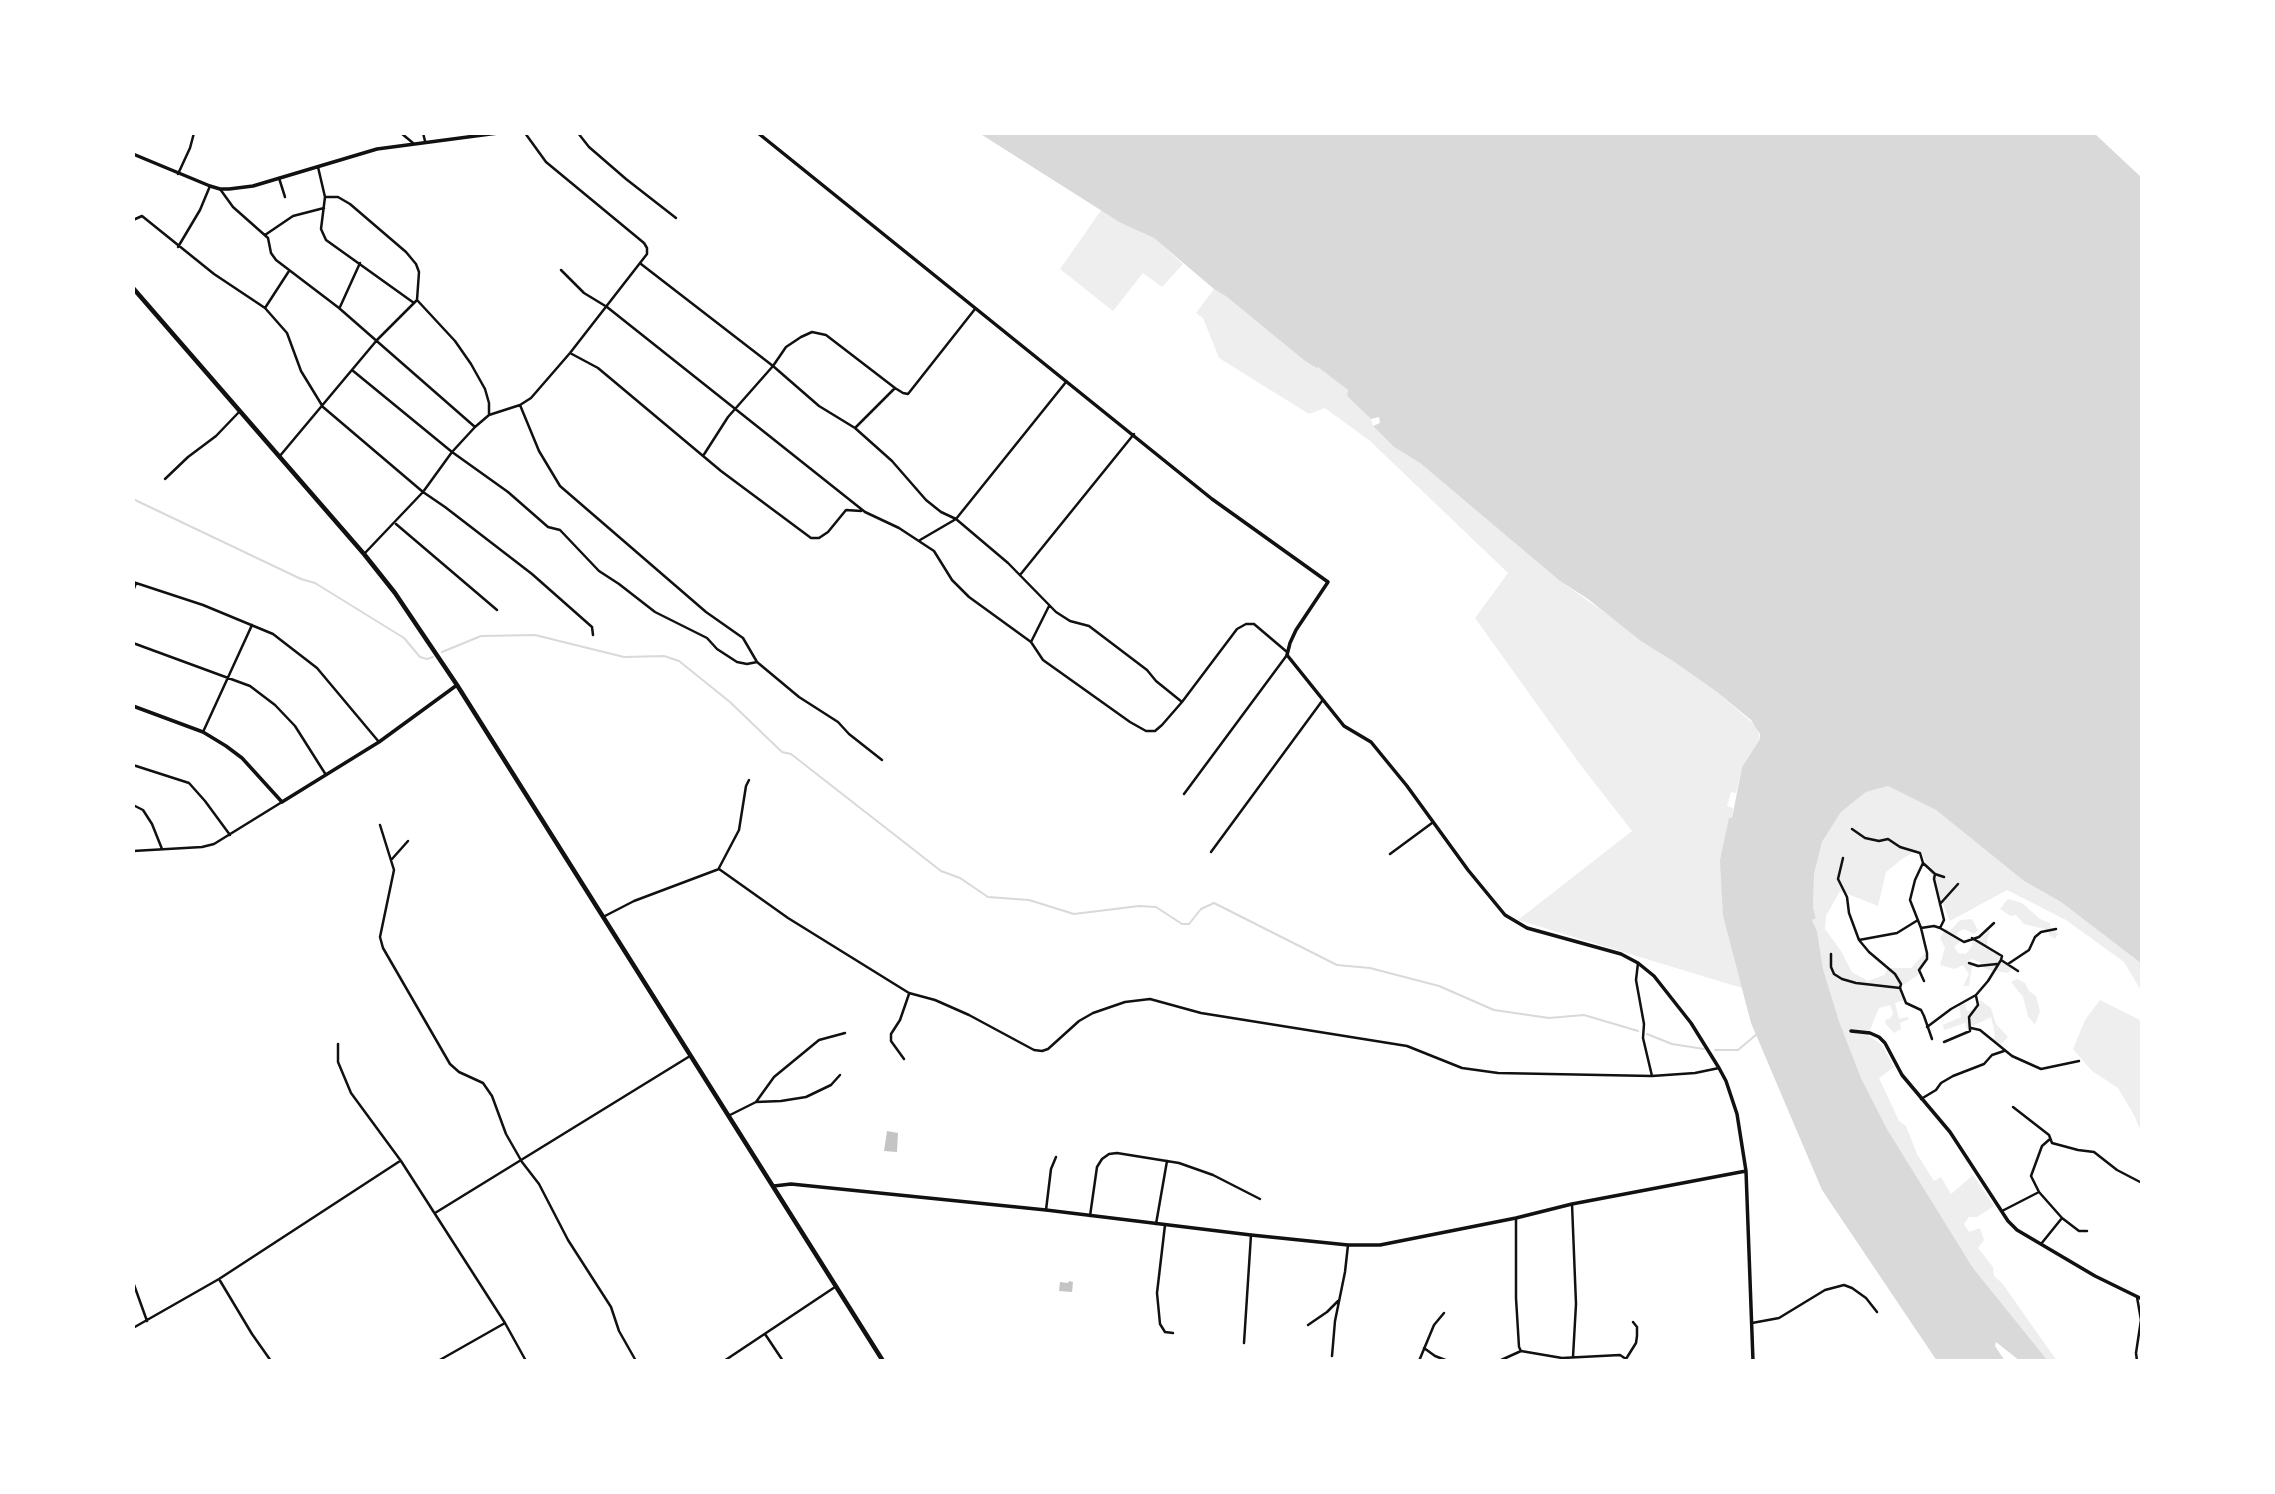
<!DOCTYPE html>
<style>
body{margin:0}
#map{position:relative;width:2275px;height:1494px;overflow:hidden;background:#fff;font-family:"PT Sans",sans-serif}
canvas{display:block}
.frame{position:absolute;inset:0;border:135px solid #fff;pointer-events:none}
</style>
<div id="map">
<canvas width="2275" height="1494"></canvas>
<div class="frame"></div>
</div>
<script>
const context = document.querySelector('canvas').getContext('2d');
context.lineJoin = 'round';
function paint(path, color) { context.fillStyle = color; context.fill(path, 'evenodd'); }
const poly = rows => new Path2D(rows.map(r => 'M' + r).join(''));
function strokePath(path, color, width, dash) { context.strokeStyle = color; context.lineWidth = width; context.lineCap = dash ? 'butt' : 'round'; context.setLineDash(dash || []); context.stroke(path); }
const green = poly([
 [1102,209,1121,223,1154,238,1183,264,1162,287,1143,273,1113,311,1060,269],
 [1214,289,1227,297,1305,361,1315,368,1318,366,1348,390,1347,396,1371,419,1373,426,1394,447,1420,463,1560,581,1717,692,1757,727,1760,739,1742,767,1736,793,1731,792,1727,806,1733,808,1732,819,1729,818,1723,916,1742,988,1518,920,1632,831,1579,763,1475,618,1508,573,1370,441,1325,408,1309,414,1219,358,1203,318,1196,313],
 [1888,786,1936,810,2024,881,2061,902,2142,964,2142,992,2124,962,2066,920,2007,890,1950,921,1921,851,1914,852,1902,859,1886,872,1878,906,1840,891,1826,916,1825,929,1841,951,1852,972,1868,981,1884,975,1888,968,1911,968,1925,953,1925,962,1919,974,1902,986,1900,993,1904,1000,1895,1003,1899,1019,1908,1017,1909,1019,1900,1023,1901,1029,1894,1033,1885,1023,1886,1019,1890,1019,1893,1013,1890,1005,1879,1008,1868,1035,1882,1045,1894,1067,1879,1078,1899,1121,1906,1126,1917,1154,1934,1181,1941,1177,1951,1194,1973,1175,1994,1206,1977,1217,1969,1217,1964,1224,1969,1232,1980,1228,1984,1240,1978,1248,1993,1267,1994,1276,2002,1283,2057,1361,2048,1361,1973,1268,1887,1129,1861,1078,1839,1021,1823,969,1817,931,1812,920,1816,917,1813,908,1814,874,1822,842,1841,812,1866,792],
 [2008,899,2022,903,2040,919,2050,923,2050,927,2058,934,2055,939,2049,935,2048,930,2024,924,2016,915,2011,916,2000,909],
 [1972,919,1978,930,1974,934,1964,929,1958,932,1956,936,1961,941,1954,947,1958,953,1966,954,1972,946,1972,940,1979,940,1989,930,1990,932,1987,941,1988,949,2001,957,1999,961,2012,968,2008,973,1989,970,1983,967,1981,963,1972,959,1967,962,1972,966,1969,986,1963,986,1969,974,1963,965,1955,969,1940,965,1945,948,1940,938,1946,928,1950,931,1960,920],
 [2017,979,2025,983,2029,991,2036,996,2040,1011,2035,1025,2028,1016,2023,997,2011,982],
 [1980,1000,1991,1008,1996,1024,2008,1037,2001,1045,1994,1040,1995,1034,1991,1017,1967,1029,1965,1023,1944,1030,1943,1025,1961,1017,1959,1005,1965,1003,1967,1011,1978,1009],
 [2100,1000,2142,1021,2142,1134,2135,1117,2118,1088,2092,1071,2073,1049,2085,1020]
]);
const water = poly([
 [979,133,2094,133,2142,178,2142,964,2061,902,2024,881,1936,810,1888,786,1866,792,1841,812,1822,842,1814,874,1813,908,1816,918,1812,920,1817,931,1823,969,1839,1021,1861,1078,1887,1129,1973,1268,2048,1361,2020,1361,1996,1342,1995,1346,2005,1361,1937,1361,1822,1190,1751,1023,1723,916,1720,860,1729,818,1732,818,1742,767,1760,739,1760,734,1751,720,1717,692,1673,661,1641,641,1588,599,1560,581,1420,463,1394,447,1373,426,1380,423,1379,417,1371,419,1347,396,1348,390,1318,367,1316,368,1305,361,1227,297,1214,289,1154,238,1121,223]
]);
const stream = poly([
 [133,499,301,579,315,583,404,638,420,657,427,659,433,657],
 [442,652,481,636,535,635,624,657,664,656,679,661,730,702,782,752,791,754,941,871,960,878,988,897,1029,900,1074,914,1139,906,1156,907,1182,924,1189,924,1201,909,1214,903,1337,965,1370,968,1439,986,1494,1010,1549,1018,1584,1015,1638,1031],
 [1647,1034,1672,1044,1704,1049],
 [1715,1050,1738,1050,1757,1034]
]);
const building = poly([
 [887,1131,898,1133,897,1152,884,1151],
 [1069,1281,1073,1282,1072,1292,1059,1291,1060,1282,1068,1283]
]);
const minor = poly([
 [401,133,413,143],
 [423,133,425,141],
 [578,133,589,147,626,179,676,218],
 [318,167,325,197,338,197,350,204,406,252,416,264,419,272,417,300,455,341,471,364,485,389,489,403,489,415],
 [178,174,190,148,194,133],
 [279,178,285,197],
 [220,189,233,207,268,238,271,253,276,260,339,308,475,427],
 [325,197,321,229,326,240,414,303],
 [133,220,142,216,214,274,265,308,287,333,301,371,323,407,423,492,445,507,532,574,592,627,593,635],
 [265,235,293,216,324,208],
 [178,247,200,210,210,186],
 [641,264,773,366,819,406,855,428,892,461,926,500,941,512,956,519,1008,563,1056,612,1070,621,1089,626,1147,670,1156,681,1182,702],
 [561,270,584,293,607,307,865,512,899,528,934,551,952,580,969,597,1031,642,1043,660,1130,722,1146,731,1155,731,1162,725,1182,702,1237,629,1246,624,1254,624,1287,652],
 [340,307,360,263],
 [265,308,289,271],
 [570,353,598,368,721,471,811,538,819,538,828,532,846,510,861,511],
 [352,370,452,452,508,492,548,527,560,530,599,571,619,584,655,612,707,638,717,649,737,662,747,664,757,662],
 [520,405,539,451,560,486,706,612,743,638,757,662,799,697,838,722,849,734,882,760],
 [855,428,895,388],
 [703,456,728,417,773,366,786,347,801,337,812,332,826,335,895,388,903,393,908,394,975,309],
 [279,457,377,340,417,300],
 [165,479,188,457,216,436,240,411],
 [396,524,497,610],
 [920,540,956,519,1066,382],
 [365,553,423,492,452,452,475,427,489,415,520,405,531,398,570,353,647,254,647,248,644,243,546,162,525,133],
 [1020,575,1134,434],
 [133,582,203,605,273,634,317,668,379,742],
 [133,591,136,583],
 [1031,642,1049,606],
 [133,643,250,686,275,705,295,726,326,775],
 [203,732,252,625],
 [133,765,189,783,205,801,230,835],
 [1184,794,1287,655],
 [133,805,143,810,152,824,162,849],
 [380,825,394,870,380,937,383,948,450,1064,459,1072,483,1083,492,1096,506,1134,522,1162,539,1184,568,1240,611,1307,619,1331,636,1361],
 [1852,829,1865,838,1879,841,1888,839,1900,847,1920,853,1923,863,1935,874,1944,877],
 [133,851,202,847,214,844,282,802],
 [1211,852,1322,701],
 [1390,854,1432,823],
 [1843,858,1838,879,1847,897,1849,913,1859,940,1897,933,1918,920],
 [392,859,408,841],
 [1923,863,1915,880,1910,900,1921,928,1927,953,1927,959,1919,970,1924,981],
 [719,868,739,830,746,786,749,780],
 [1935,874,1934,879,1944,920,1940,928],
 [1940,904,1958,884],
 [603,917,634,901,719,869,788,918,909,993,935,1000,969,1015,1034,1050,1042,1051,1048,1049,1079,1021,1093,1013,1125,1002,1150,999,1201,1013,1407,1046,1462,1068,1498,1073,1652,1076,1695,1073,1719,1068],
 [1921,928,1934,926,1940,928,1964,942,1979,937,1994,923],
 [1859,940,1869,952,1895,974,1901,984,1900,988,1906,1003,1921,1010,1924,1016,1932,1039],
 [1831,954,1831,967,1834,974,1842,979,1856,983,1900,988],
 [2001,960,2018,971],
 [1638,963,1636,980,1644,1024,1643,1038,1652,1076],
 [1969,963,1978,966,1997,964],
 [2008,964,2029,950,2035,937,2041,932,2056,929],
 [1927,1027,1951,1009,1976,995,1988,981,2001,960,2002,956,1972,938],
 [1971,1028,1980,1030,2012,1056,2041,1069,2079,1061],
 [1944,1042,1970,1031,1969,1017,1978,1005,1976,996],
 [338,1044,338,1062,351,1093,401,1161,505,1323,526,1361],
 [904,1059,891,1041,891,1034,900,1020,909,994],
 [1921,1099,1936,1090,1941,1083,1953,1076,1984,1064,1992,1055,2004,1051],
 [756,1102,781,1101,806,1097,831,1085,840,1075],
 [2013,1107,2049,1135,2052,1143,2078,1150,2094,1152,2117,1170,2142,1183],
 [730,1115,756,1102,774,1077,819,1040,845,1033],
 [2050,1139,2042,1146,2031,1176,2039,1192,2062,1218,2079,1231,2087,1231],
 [1572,1204,1576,1304,1573,1357],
 [1046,1210,1051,1169,1056,1157],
 [2002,1211,2039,1192],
 [435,1213,690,1056],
 [1090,1216,1097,1167,1102,1159,1109,1154,1117,1153,1179,1163,1213,1175,1260,1199],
 [1516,1218,1516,1298,1519,1347,1521,1351,1562,1358,1620,1355,1626,1359,1626,1361],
 [1156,1224,1167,1161],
 [1165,1225,1157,1293,1160,1324,1165,1332,1173,1333],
 [2041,1244,2062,1218],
 [219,1279,252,1334,271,1361],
 [133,1282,147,1321],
 [1752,1323,1779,1318,1825,1290,1844,1285,1852,1288,1866,1298,1877,1312],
 [1308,1325,1327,1312,1338,1301],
 [133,1328,219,1279,400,1161],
 [765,1334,783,1361],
 [1244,1343,1251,1235],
 [1424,1348,1435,1356,1448,1361],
 [1332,1356,1335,1321,1345,1272,1348,1245],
 [1626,1359,1636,1343,1637,1336,1637,1327,1633,1322],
 [438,1361,505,1323],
 [724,1361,835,1287],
 [1419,1361,1434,1325,1444,1313],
 [1462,1361,1465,1361],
 [1499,1361,1521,1351],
 [2137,1361,2136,1353,2141,1320,2137,1297]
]);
const tertiary = poly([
 [758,133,1212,499,1328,582,1296,630,1290,643,1287,655,1344,726,1371,742,1407,786,1468,870,1505,915,1527,928,1621,954,1638,963,1654,976,1691,1023,1719,1068,1726,1081,1737,1114,1746,1171,1753,1361],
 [133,154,210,186,220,189,229,189,253,186,377,149,498,133],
 [133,706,203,732,226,746,242,758,282,802,379,742,457,685],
 [1851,1031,1870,1033,1879,1037,1885,1043,1902,1075,1950,1132,2008,1221,2017,1230,2095,1276,2142,1299],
 [774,1186,791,1184,1046,1210,1251,1235,1348,1245,1380,1245,1516,1218,1572,1204,1746,1171]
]);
const primary = poly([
 [133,288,364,554,395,593,457,685,883,1361]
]);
paint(green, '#eee');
paint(water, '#d9d9d9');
strokePath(stream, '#d9d9d9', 2);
paint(building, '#c4c4c4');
strokePath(minor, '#111', 2.5);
strokePath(tertiary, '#111', 3.5);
strokePath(primary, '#111', 4.5);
</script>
